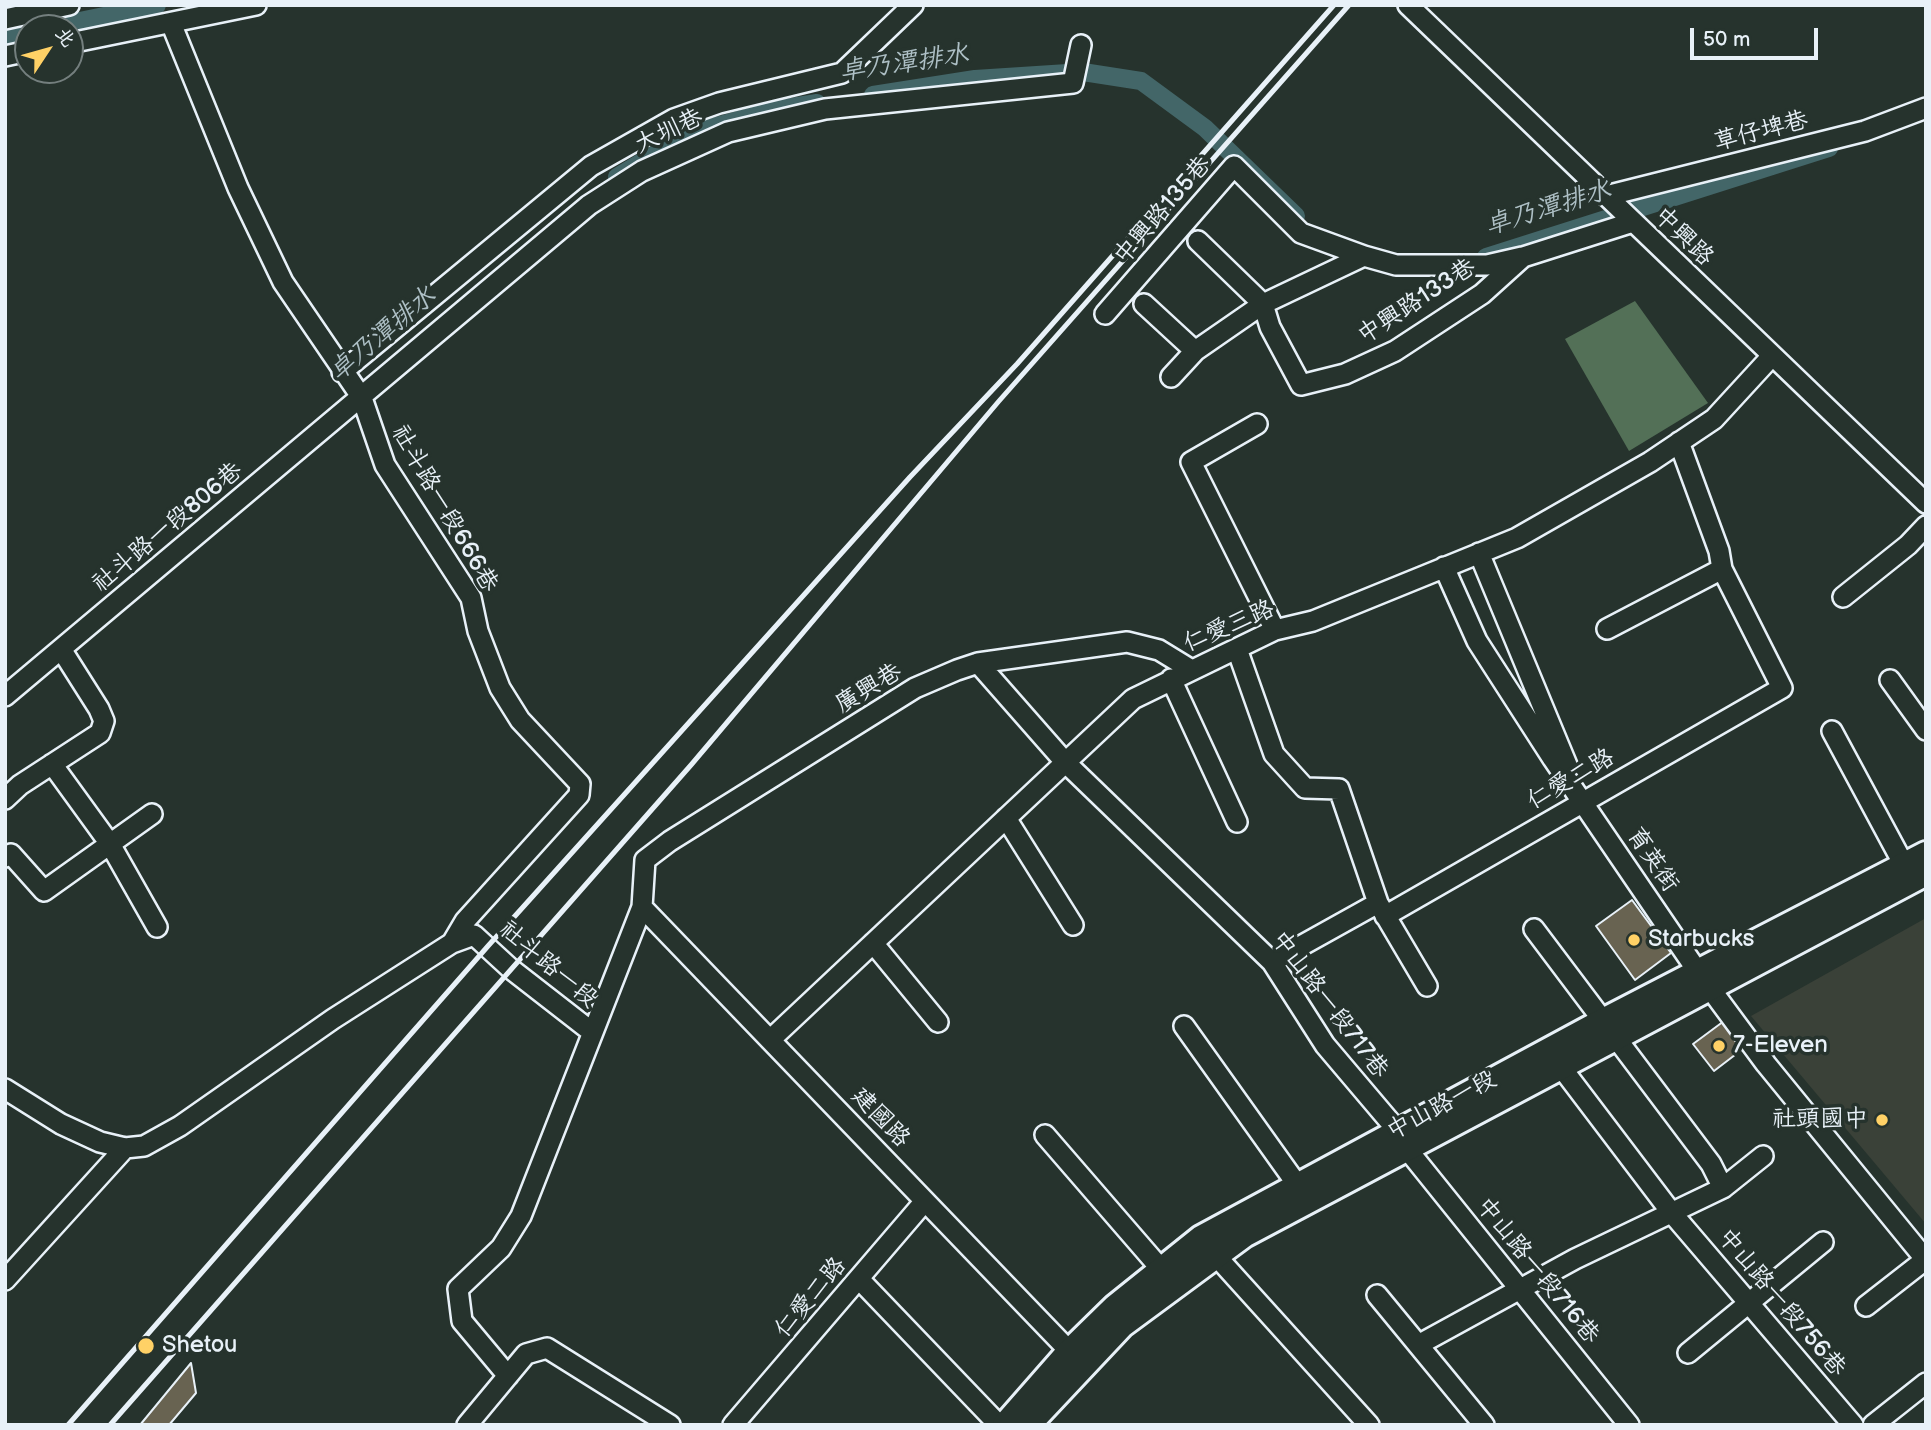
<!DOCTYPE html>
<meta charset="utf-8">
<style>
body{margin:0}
#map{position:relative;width:1931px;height:1430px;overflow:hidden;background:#26332d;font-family:"Balsamiq Sans","LXGW WenKai TC",sans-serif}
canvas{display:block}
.frame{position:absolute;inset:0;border:7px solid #e8f1f8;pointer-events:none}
.north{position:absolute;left:14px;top:14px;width:70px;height:70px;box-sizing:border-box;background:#26332d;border:2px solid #747f7e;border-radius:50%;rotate:54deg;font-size:19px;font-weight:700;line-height:28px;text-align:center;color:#e8f1f8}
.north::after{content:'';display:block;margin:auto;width:24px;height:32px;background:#ffd166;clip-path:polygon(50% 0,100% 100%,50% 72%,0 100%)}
.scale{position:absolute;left:1690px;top:28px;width:128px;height:32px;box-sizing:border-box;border:4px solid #e8f1f8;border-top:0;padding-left:9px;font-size:21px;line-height:24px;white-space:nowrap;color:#e8f1f8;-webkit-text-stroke:5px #26332d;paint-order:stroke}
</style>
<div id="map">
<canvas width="1931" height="1430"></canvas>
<div class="frame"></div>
<div class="north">北</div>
<div class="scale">50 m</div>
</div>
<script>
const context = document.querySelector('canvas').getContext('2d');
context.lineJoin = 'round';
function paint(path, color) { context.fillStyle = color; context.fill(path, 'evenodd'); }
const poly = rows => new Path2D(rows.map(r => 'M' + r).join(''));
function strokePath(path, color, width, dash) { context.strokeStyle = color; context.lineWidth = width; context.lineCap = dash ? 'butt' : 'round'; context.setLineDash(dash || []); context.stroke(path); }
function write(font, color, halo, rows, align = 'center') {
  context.font = font + ' "Balsamiq Sans","LXGW WenKai TC",sans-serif'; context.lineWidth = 7; context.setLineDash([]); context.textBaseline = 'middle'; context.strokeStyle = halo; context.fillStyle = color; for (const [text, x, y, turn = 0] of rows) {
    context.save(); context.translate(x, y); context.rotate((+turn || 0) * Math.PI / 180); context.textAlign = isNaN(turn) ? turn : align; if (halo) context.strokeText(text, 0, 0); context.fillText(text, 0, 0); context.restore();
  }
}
const built = poly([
 [1926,918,1926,1224,1751,1016]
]);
const green = poly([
 [1635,301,1708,403,1629,451,1565,339]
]);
const canal = poly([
 [46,28,157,5],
 [5,36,28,32],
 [873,95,975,79,1083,72,1141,81,1205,128,1296,216],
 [617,177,688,134,778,109,817,103],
 [1486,257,1829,148]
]);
const building = poly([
 [1632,900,1671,953,1635,980,1596,926,1632,900],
 [1724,1021,1744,1048,1714,1071,1693,1044,1724,1021],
 [191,1363,196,1393,169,1425,140,1425,191,1363]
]);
const minor = poly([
 [1408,5,1926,503],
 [5,19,69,5],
 [171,23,238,188,283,282,362,398,385,465,471,598,478,631,500,688,520,720,580,784,579,795,465,921,452,943],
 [70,43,256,5],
 [5,56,28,51],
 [1606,196,1865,131,1926,108],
 [1198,241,1263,304,1270,327,1301,385,1345,374,1395,351,1482,294,1523,257,1633,222],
 [1144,304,1195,351],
 [1105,314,1234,166,1301,233,1364,256,1396,265,1487,265,1522,257],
 [342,372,591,166,674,119,719,103,842,73,913,5],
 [1171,377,1195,351,1263,304,1364,256],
 [1257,424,1191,462,1275,630],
 [1479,553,1567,765],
 [1444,567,1477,641,1553,759,1698,972,1766,1064,1926,1260],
 [1843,597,1908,545,1926,526],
 [1607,629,1722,569],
 [1237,649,1274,754,1305,788,1339,789,1378,903,1427,986],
 [978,663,1065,762,1272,962,1325,1045,1397,1130,1407,1149,1629,1425],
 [1171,679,1237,822],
 [1890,680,1926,730],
 [5,696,589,205,642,171,728,132,825,109,1073,83,1081,45],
 [1832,731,1904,865],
 [52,764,110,844,157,927],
 [5,799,20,785,100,733,104,721,99,709,61,649],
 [1006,818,1073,925],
 [5,857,11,854,44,891,152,814],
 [642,907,1078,1360],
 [1385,916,1782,688,1722,569,1719,551,1679,442],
 [1534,929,1711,1164,1723,1188],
 [873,943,938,1022],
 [1272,962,1378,903],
 [1184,1026,1296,1183],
 [770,1040,1133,699,1275,630,1313,621,1517,538,1650,462,1714,419,1771,357],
 [1561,1067,1671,1212,1853,1425],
 [5,1089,61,1124,100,1142,125,1148,144,1146,180,1126,333,1019,452,943,474,935,511,969,592,1032],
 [1045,1135,1161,1269],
 [1208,1247,1369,1425],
 [859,1279,999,1425],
 [5,1280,125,1148],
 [1377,1295,1484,1425],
 [1866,1306,1925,1260],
 [1418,1345,1575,1259,1723,1188,1763,1156],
 [1688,1353,1823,1242],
 [508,1376,462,1321,458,1289,501,1248,521,1216,642,907,645,860,670,841,915,688,957,670,978,663,1127,642,1159,650,1190,669],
 [467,1425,526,1354,547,1348,670,1425],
 [733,1425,925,1201],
 [1873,1425,1926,1383]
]);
const major = poly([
 [1005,1425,1069,1352,1115,1307,1201,1238,1603,1021,1926,854],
 [1028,1425,1122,1325,1244,1235,1926,873]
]);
const rail = poly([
 [68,1425,488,946,910,477,1017,364,1334,5],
 [110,1425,691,765,999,401,1349,5]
]);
const markers = [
 [1634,940,7,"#ffd166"],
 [1719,1046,7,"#ffd166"],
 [1882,1120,7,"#ffd166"],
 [146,1346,9,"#ffd166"]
];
const streetNames = [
 ["大圳巷",669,132,-25],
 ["草仔埤巷",1761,132,-14],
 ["中興路135巷",1163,211,-49],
 ["中興路",1683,237,44],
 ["中興路133巷",1417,302,-33],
 ["社斗路一段666巷",444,509,60],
 ["社斗路一段806巷",168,528,-40],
 ["仁愛三路",1229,627,-23],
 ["廣興巷",869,689,-31],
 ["仁愛二路",1571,780,-30],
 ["育英街",1652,860,56],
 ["社斗路一段",548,965,40],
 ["中山路一段717巷",1329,1005,53],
 ["中山路一段",1442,1106,-28],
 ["建國路",880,1118,46],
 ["中山路一段716巷",1537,1271,51],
 ["仁愛二路",811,1298,-50],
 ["中山路一段756巷",1781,1303,50]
];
const poiNames = [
 ["Starbucks",1648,940],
 ["7-Eleven",1733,1046],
 ["社頭國中",1868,1120,"right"],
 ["Shetou",162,1346]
];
const waterNames = [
 ["卓乃潭排水",904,64,-8],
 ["卓乃潭排水",1548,209,-17],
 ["卓乃潭排水",383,335,-40]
];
paint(built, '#3a4138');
paint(green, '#537057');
strokePath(canal, '#436668', 18);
paint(building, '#686351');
strokePath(building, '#e8f1f8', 2);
strokePath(minor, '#e8f1f8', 24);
strokePath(major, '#e8f1f8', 30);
strokePath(minor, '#26332d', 19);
strokePath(major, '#26332d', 24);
strokePath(rail, '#e8f1f8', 5);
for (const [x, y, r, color] of markers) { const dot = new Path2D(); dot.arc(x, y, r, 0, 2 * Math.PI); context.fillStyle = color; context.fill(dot); strokePath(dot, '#26332d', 2.5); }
write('24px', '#e8f1f8', '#26332d', streetNames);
write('24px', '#e8f1f8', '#26332d', poiNames, 'left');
write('italic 26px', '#aec0c6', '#26332d', waterNames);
</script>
